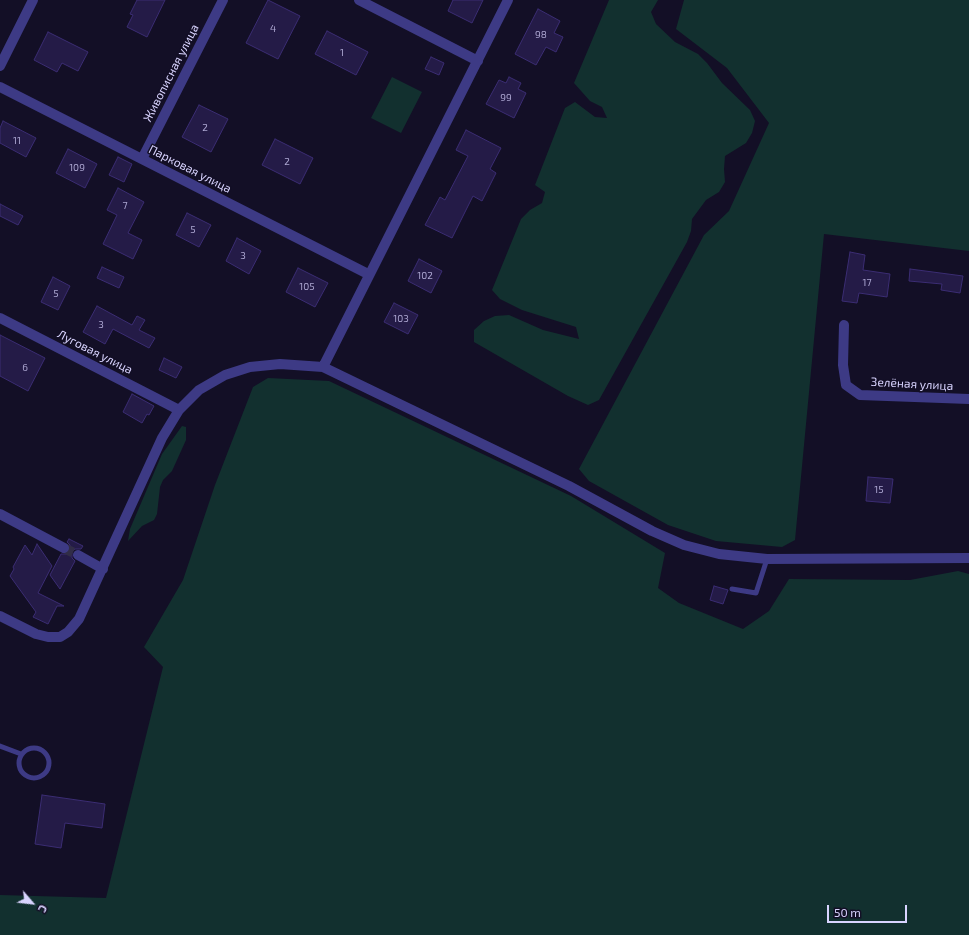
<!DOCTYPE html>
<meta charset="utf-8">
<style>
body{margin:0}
#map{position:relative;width:969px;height:935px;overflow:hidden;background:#130f26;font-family:"Exo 2",sans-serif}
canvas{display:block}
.north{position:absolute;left:12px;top:883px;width:40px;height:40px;-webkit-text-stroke:3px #130f26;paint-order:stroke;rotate:118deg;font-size:11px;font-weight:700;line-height:16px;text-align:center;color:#d9d4ff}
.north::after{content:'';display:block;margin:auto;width:14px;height:18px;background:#d9d4ff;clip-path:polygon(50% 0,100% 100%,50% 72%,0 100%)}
.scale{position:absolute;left:827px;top:905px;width:80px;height:18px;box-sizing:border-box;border:2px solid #d9d4ff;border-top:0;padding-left:5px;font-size:12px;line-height:14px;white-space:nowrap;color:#d9d4ff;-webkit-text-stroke:3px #130f26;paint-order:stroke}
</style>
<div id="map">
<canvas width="969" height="935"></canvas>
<div class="north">С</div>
<div class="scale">50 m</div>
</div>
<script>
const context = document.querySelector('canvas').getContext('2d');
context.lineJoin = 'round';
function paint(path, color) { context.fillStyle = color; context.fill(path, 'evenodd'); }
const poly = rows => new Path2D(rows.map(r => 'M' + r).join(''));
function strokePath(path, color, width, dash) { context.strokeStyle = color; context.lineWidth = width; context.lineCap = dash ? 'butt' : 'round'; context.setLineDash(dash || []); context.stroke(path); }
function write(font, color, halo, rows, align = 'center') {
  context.font = font + ' "Exo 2",sans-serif'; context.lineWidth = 3; context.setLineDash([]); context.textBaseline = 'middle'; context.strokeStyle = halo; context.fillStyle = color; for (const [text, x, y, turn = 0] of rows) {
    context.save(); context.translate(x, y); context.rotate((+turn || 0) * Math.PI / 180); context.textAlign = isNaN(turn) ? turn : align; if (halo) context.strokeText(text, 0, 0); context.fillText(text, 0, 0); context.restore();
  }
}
const green = poly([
 [609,0,658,0,651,12,656,24,675,42,698,54,707,63,722,83,750,110,755,121,752,133,746,143,725,156,724,169,725,182,719,192,706,200,692,219,691,231,687,242,599,400,588,405,568,396,474,342,474,330,484,321,495,316,509,315,543,330,579,339,576,327,522,310,500,299,492,290,521,219,530,210,542,203,545,192,535,185,565,108,575,102,595,117,607,118,602,107,590,101,574,83],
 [684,0,969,0,969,251,824,234,795,540,782,547,716,541,668,525,589,481,579,469,704,235,729,211,769,123,727,68,676,29],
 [392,77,422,92,401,133,371,118],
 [268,378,329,381,571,496,665,553,658,588,679,603,743,629,769,611,789,579,910,580,958,571,969,574,969,935,0,935,0,895,106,898,163,667,144,647,183,580,215,485,253,387],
 [182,426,186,427,186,440,172,471,163,480,160,487,157,514,154,520,142,526,128,541,130,529,162,454]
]);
const building = poly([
 [137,0,165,0,147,37,127,27,133,15,130,14,137,0],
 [268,0,300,16,278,59,246,43,268,0],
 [453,0,483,0,472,23,448,11,453,0],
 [538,9,560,21,554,33,563,37,556,52,546,47,536,65,515,54,538,9],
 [327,31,368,52,356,75,315,54,327,31],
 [48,32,88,52,78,71,62,63,57,72,34,60,48,32],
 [431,57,444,63,439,75,425,69,431,57],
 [509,77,521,83,518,89,526,93,514,118,486,104,499,80,506,83,509,77],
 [199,105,228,119,211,152,182,137,199,105],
 [3,121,36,138,26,157,0,143,0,128,3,121],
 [466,130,501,148,490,169,496,173,482,201,473,196,452,238,425,225,440,197,445,200,468,156,456,150,466,130],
 [275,139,313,158,300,184,262,165,275,139],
 [68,149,97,164,85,188,56,173,68,149],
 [118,157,132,164,124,182,109,175,118,157],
 [118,188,144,202,128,233,142,240,133,259,103,244,117,215,107,210,118,188],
 [0,204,23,216,18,225,0,216,0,204],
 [187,213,211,225,199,247,176,235,187,213],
 [237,238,261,251,249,274,226,261,237,238],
 [850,252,865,255,863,270,890,274,887,297,859,293,857,303,842,301,850,252],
 [419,259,442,271,431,293,408,281,419,259],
 [102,267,124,277,119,288,97,278,102,267],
 [298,268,328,283,315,307,286,292,298,268],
 [910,269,963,276,960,293,941,290,942,284,909,281,910,269],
 [53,277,70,286,58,310,41,302,53,277],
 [394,303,418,315,408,334,384,322,394,303],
 [97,306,132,325,137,316,145,320,139,330,155,338,149,348,113,329,105,344,83,332,97,306],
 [0,335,45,358,28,391,0,376,0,335],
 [164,358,182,367,176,378,159,370,164,358],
 [132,394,154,406,149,415,147,414,142,423,123,412,132,394],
 [868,477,893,479,890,503,866,501,868,477],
 [69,539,83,546,81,549,75,549,72,552,72,558,75,561,60,589,50,575,61,554,67,554,70,551,70,545,67,542,69,539],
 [37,544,52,566,38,593,64,606,57,606,48,624,33,617,36,612,10,576,14,569,13,567,25,545,32,555,37,544],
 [714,586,728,590,723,604,710,600,714,586],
 [42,795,105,804,102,828,65,823,61,848,35,844,42,795]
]);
const streetTunnel = poly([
 [64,548,78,555]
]);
const lane = poly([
 [732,589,756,593,767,559],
 [0,746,21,754],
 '19 763a15 15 0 1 1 30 0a15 15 0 1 1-30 0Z'
]);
const street = poly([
 [359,0,478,61],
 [0,66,33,0],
 [0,87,368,274],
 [142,159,223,0],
 [0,318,179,410],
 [844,325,843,365,846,385,860,395,969,399],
 [323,367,508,0],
 [0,514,64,548],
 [78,555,103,569],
 [0,616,36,634,48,637,60,637,68,632,79,619,162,438,179,410,199,390,225,375,250,367,280,364,323,367,569,486,652,531,684,545,719,554,767,559,969,558]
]);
const numberNames = [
 ["4",273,29],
 ["98",541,35],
 ["1",342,53],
 ["99",506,98],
 ["2",205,128],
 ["11",17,141],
 ["2",287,162],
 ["109",77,168],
 ["7",125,206],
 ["5",193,230],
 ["3",243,256],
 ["102",425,276],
 ["17",867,283],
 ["105",307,287],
 ["5",56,294],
 ["103",401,319],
 ["3",101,325],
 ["6",25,368],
 ["15",879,490]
];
const streetNames = [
 ["Живописная улица",171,73,-63],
 ["Парковая улица",190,169,27],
 ["Луговая улица",95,352,27],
 ["Зелёная улица",912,384,3]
];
paint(green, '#12302f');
paint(building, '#241b47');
strokePath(building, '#3b2d73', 1);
strokePath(streetTunnel, '#312d47', 10, [10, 5]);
strokePath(lane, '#3d3a85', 5);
strokePath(street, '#3d3a85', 10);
write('10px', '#aca6d1', null, numberNames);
write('12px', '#d9d4ff', '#130f26', streetNames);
</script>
